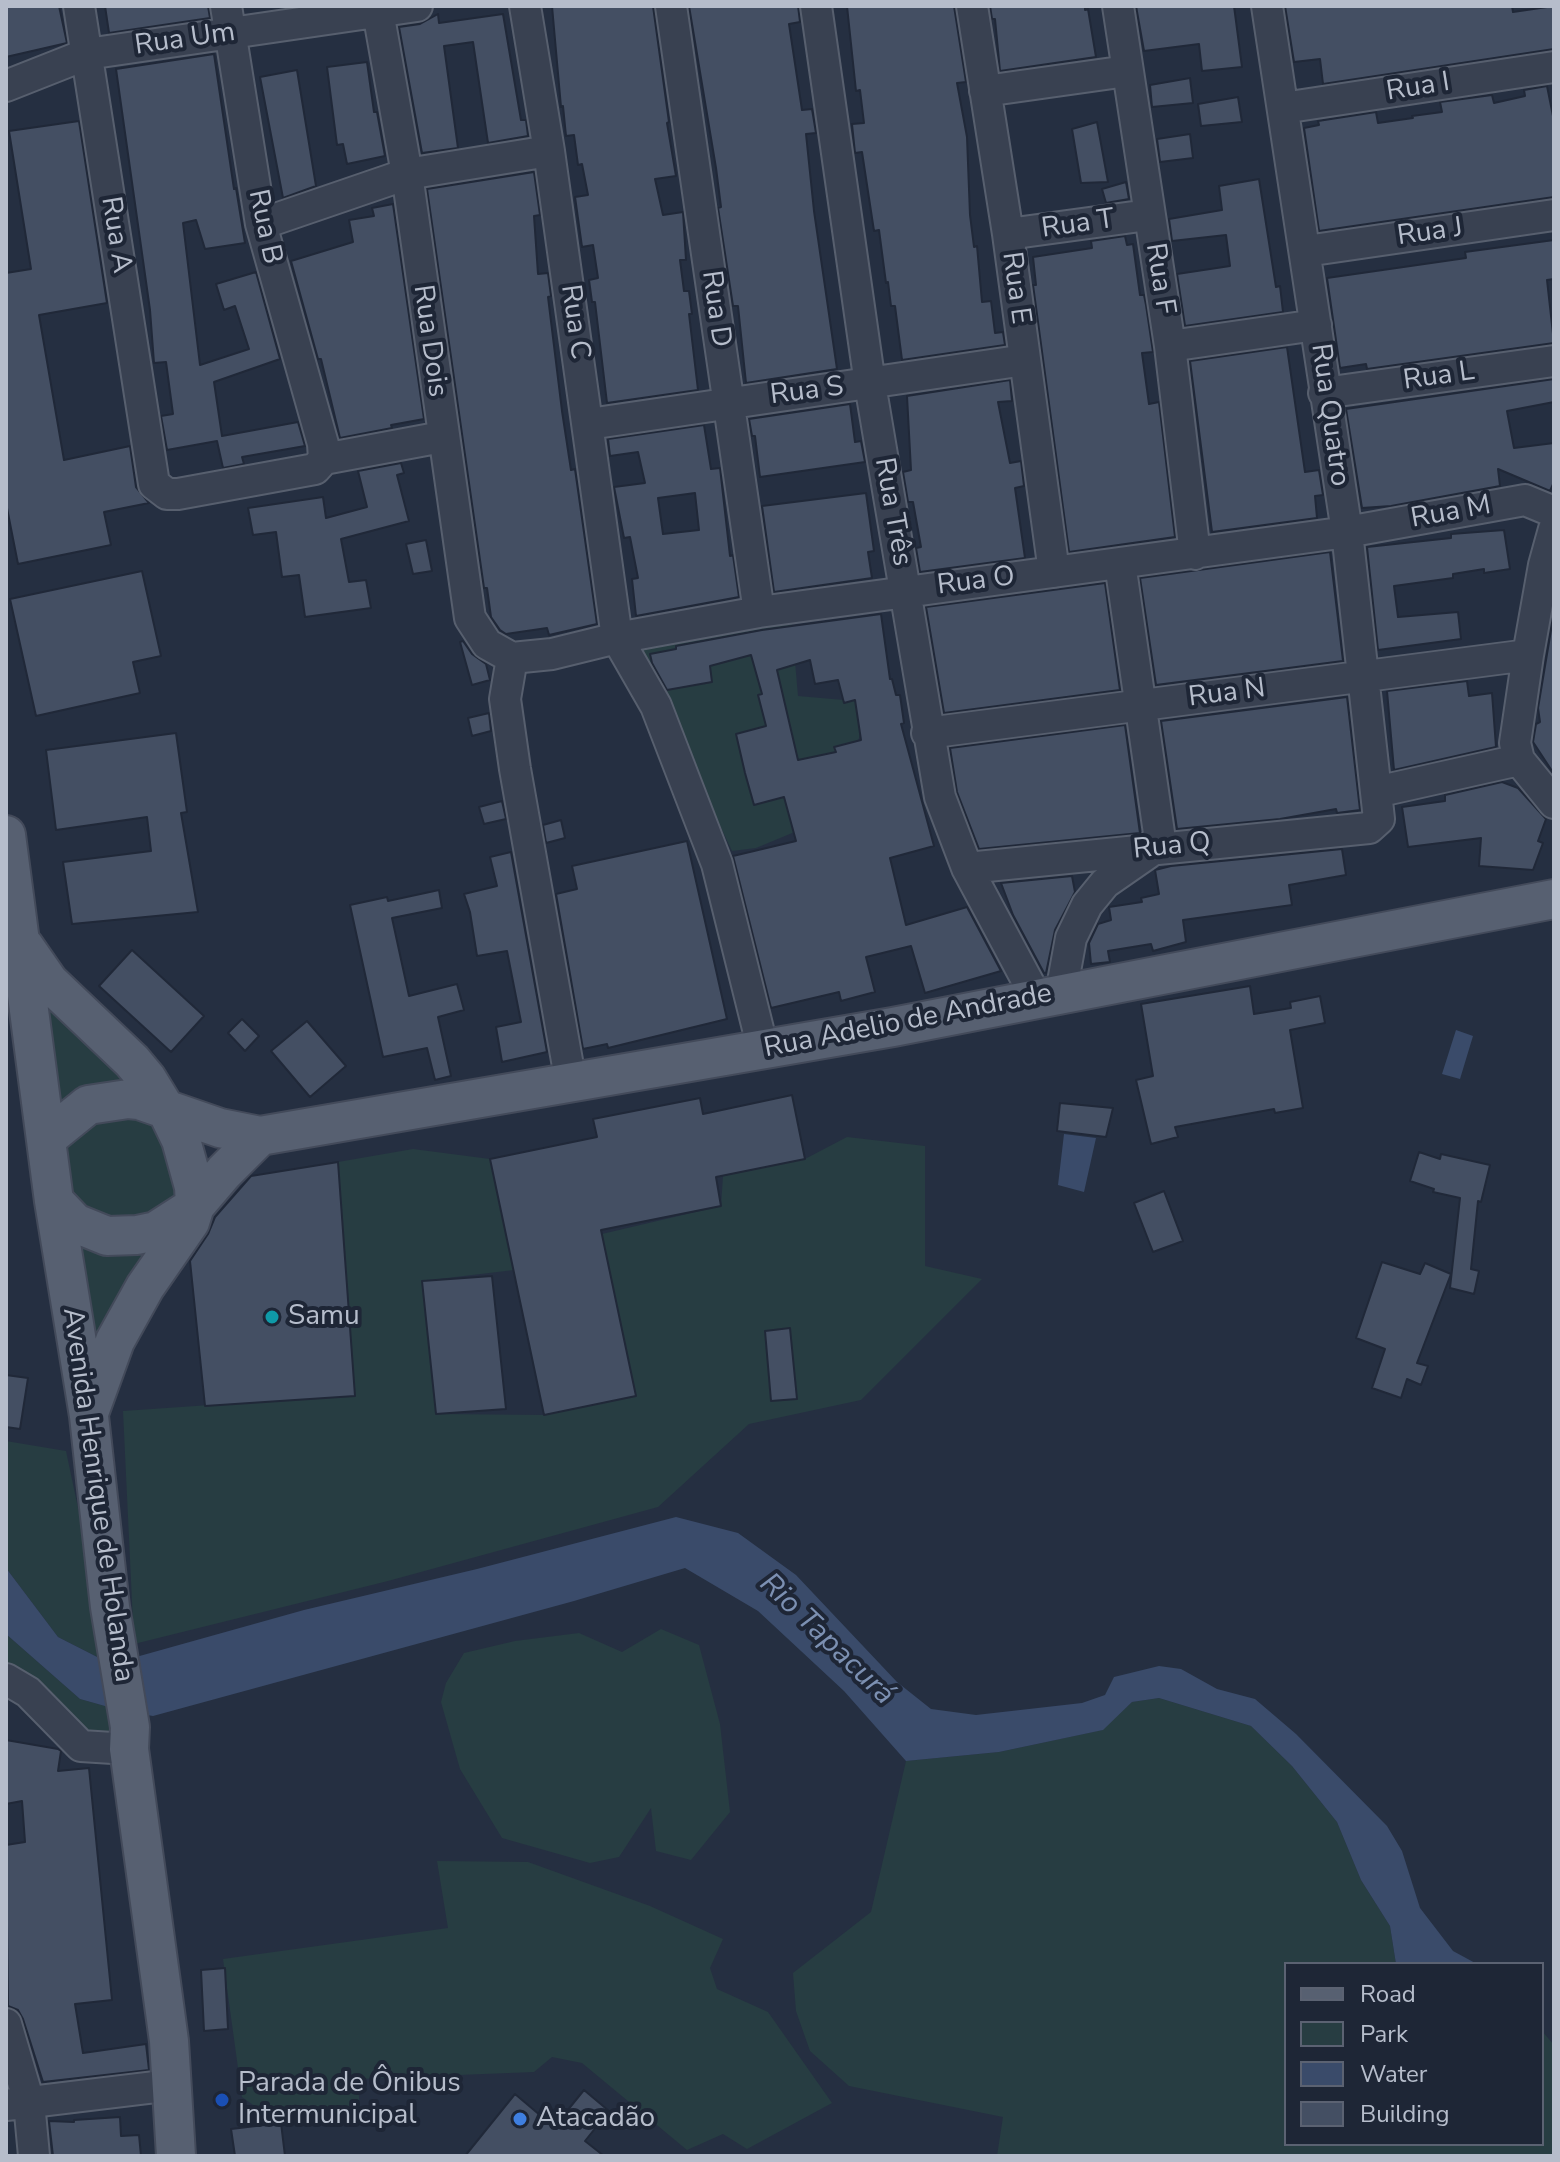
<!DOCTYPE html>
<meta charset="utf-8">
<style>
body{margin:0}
#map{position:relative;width:1560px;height:2162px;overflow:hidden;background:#252f41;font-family:"Nunito Sans",sans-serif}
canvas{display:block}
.frame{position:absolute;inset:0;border:8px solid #b6bdcb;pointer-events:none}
.legend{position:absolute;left:1284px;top:1962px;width:260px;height:184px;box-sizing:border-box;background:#1e2636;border:2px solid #5b6272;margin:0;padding:10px 14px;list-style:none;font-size:24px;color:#b6bdcb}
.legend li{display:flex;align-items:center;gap:16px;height:40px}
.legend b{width:40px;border:2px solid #5b6272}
</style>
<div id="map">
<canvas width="1560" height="2162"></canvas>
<div class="frame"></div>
<ul class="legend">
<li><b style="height:10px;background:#576071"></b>Road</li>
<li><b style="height:22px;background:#273d42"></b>Park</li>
<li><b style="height:22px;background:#3a4b6a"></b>Water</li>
<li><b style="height:22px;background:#444f63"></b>Building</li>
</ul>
</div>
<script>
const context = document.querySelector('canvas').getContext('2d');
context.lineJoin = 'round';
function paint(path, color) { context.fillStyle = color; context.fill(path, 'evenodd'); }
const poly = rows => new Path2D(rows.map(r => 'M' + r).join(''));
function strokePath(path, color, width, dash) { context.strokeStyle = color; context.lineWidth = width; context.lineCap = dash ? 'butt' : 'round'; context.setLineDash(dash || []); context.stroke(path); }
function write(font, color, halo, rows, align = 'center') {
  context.font = font + ' "Nunito Sans",sans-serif'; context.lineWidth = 8; context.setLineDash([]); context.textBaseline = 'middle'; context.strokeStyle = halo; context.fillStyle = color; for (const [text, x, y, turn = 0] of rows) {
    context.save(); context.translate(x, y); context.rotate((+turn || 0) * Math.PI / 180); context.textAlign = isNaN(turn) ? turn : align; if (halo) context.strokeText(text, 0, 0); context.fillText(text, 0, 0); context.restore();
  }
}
const green = poly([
 [791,615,798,696,855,701,860,735,831,822,797,831,756,848,732,851,634,645],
 [27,958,149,1090,60,1123],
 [165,1113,182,1203,97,1229,62,1194,67,1126],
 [847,1137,925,1146,925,1266,982,1279,861,1400,749,1424,658,1507,388,1581,134,1644,123,1411,355,1395,338,1162,413,1149,490,1159,514,1270,422,1281,436,1414,544,1415,635,1396,602,1234,721,1206,723,1176,805,1159],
 [62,1215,156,1238,89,1387],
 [6,1441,66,1451,111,1664,58,1637,6,1568],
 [661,1629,699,1645,720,1724,730,1812,691,1860,656,1851,651,1808,619,1857,590,1863,502,1838,460,1769,441,1702,446,1683,464,1653,515,1641,579,1633,622,1652],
 [6,1634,80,1699,119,1710,124,1744,82,1743,6,1673],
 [1159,1698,1251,1726,1292,1766,1337,1822,1361,1880,1390,1926,1396,1964,1286,1964,1286,2144,1542,2144,1542,2031,1554,2045,1554,2156,997,2156,1003,2117,849,2086,810,2051,796,2011,793,1973,871,1912,906,1761,999,1752,1102,1730,1132,1702],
 [437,1861,528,1862,650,1906,723,1939,710,1968,717,1989,768,2012,832,2103,747,2149,723,2134,687,2150,582,2063,552,2057,534,2072,358,2079,360,2116,267,2115,242,2097,223,1959,448,1928]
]);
const water = poly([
 [1456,1030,1473,1036,1460,1079,1442,1074],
 [1064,1134,1096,1138,1084,1192,1058,1185],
 [676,1517,738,1533,796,1575,897,1682,931,1709,976,1715,1082,1703,1105,1695,1114,1677,1159,1666,1181,1669,1217,1689,1255,1699,1296,1734,1387,1826,1402,1851,1420,1908,1453,1951,1477,1964,1396,1964,1390,1926,1361,1880,1337,1822,1292,1766,1251,1726,1159,1698,1132,1702,1103,1730,999,1752,906,1761,844,1691,758,1611,685,1568,574,1601,153,1716,119,1710,80,1699,6,1634,6,1568,58,1637,111,1664,304,1610,477,1569]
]);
const building = poly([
 [6,6,59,6,67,43,6,57,6,6],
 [105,6,208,6,210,18,109,33,105,6],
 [552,6,653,6,669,122,667,123,676,176,655,179,663,215,683,212,686,260,680,260,684,291,689,291,692,314,689,314,698,390,607,403,595,302,592,302,589,280,598,278,593,245,582,247,575,197,588,195,582,164,578,165,574,135,566,136,563,106,561,107,552,6],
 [689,6,798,6,800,22,789,24,802,110,812,109,816,133,806,134,814,211,837,369,746,383,738,306,733,306,718,208,721,207,716,168,689,6],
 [847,6,954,6,966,82,957,83,967,137,970,215,974,247,977,246,982,302,991,301,995,333,1003,332,1005,345,902,360,895,306,891,306,888,282,886,283,879,230,874,231,862,152,855,153,852,124,864,123,860,90,856,91,847,6],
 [990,6,1085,6,1085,10,1088,9,1096,57,1000,71,995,19,992,19,990,6],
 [1136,6,1234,6,1242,67,1202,71,1199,44,1144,51,1136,6],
 [1285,6,1512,6,1513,12,1554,6,1554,49,1323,84,1320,59,1294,62,1285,6],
 [438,14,439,23,503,14,521,120,526,120,528,136,488,143,473,42,444,46,458,148,422,153,399,27,420,24,438,14],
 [214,54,234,189,236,188,245,243,205,249,196,220,183,223,200,365,249,349,235,306,224,310,216,284,256,272,280,359,214,382,222,436,298,422,305,446,242,457,244,464,223,468,217,441,167,450,161,416,173,414,166,362,154,363,150,310,116,69,214,54],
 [367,62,374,112,377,112,385,156,347,164,343,144,337,145,327,67,367,62],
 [297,70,316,186,283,198,260,77,297,70],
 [1190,78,1193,103,1152,107,1150,85,1190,78],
 [1547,86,1554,121,1554,197,1319,231,1304,128,1319,125,1318,121,1376,112,1378,123,1413,118,1412,116,1442,112,1440,102,1492,95,1494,103,1525,96,1524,90,1547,86],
 [1238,97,1242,122,1201,126,1198,104,1238,97],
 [79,121,107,303,39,315,64,460,130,446,136,487,149,503,104,512,111,545,18,564,6,503,6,273,31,269,9,131,79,121],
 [1097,122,1108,182,1081,183,1072,129,1097,122],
 [1190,134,1193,158,1160,162,1157,139,1190,134],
 [534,172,540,215,534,216,538,274,548,273,551,296,548,297,562,411,571,470,575,469,597,624,549,635,547,628,506,634,500,630,491,617,487,588,484,588,427,189,534,172],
 [1259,179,1276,287,1280,286,1283,312,1185,326,1177,274,1230,266,1226,235,1172,241,1169,219,1222,210,1219,186,1259,179],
 [1126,182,1129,199,1106,203,1102,189,1126,182],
 [393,204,424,419,391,425,392,428,340,438,321,359,318,359,291,261,353,242,349,220,374,216,372,208,393,204],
 [1125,236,1127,245,1133,244,1140,295,1144,295,1146,305,1153,352,1142,353,1149,404,1159,402,1175,537,1069,552,1033,285,1036,285,1033,257,1092,248,1091,241,1125,236],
 [1554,240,1554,279,1547,280,1554,343,1367,369,1366,364,1340,368,1327,278,1466,258,1465,252,1554,240],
 [1287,347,1305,472,1319,470,1323,495,1315,496,1317,518,1212,532,1190,361,1287,347],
 [1554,379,1554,402,1507,411,1514,448,1554,443,1554,482,1550,491,1498,469,1500,486,1391,506,1362,508,1346,409,1554,379],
 [1010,380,1012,401,998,402,1010,463,1021,461,1024,486,1015,488,1025,558,920,572,916,548,921,547,913,502,908,502,903,472,911,470,907,396,1010,380],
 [850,404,855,442,861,441,865,462,760,477,755,436,752,436,749,419,850,404],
 [704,425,711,469,720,468,730,556,733,555,739,597,636,616,632,579,638,578,630,537,624,538,614,487,645,483,638,452,610,456,608,439,704,425],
 [695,493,699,530,663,534,658,498,695,493],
 [401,463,404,473,397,475,409,521,341,539,349,582,366,580,371,608,305,617,299,575,282,577,276,532,253,535,248,508,323,497,326,518,367,507,358,471,401,463],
 [866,493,874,551,868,552,872,578,774,592,762,506,866,493],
 [1504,530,1510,569,1484,573,1484,569,1453,574,1453,578,1394,586,1398,617,1458,612,1461,639,1378,650,1367,547,1451,538,1451,534,1504,530],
 [426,540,432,571,413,574,406,544,426,540],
 [1330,552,1343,661,1156,685,1140,578,1330,552],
 [142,571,161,656,133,662,140,693,36,716,10,599,142,571],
 [1105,583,1120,690,944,713,926,607,1105,583],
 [1554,612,1554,774,1533,742,1536,724,1540,722,1538,708,1554,612],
 [881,614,890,679,892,679,896,695,900,695,904,723,901,724,934,846,890,858,906,925,967,907,1001,971,925,993,911,946,866,957,875,992,841,1001,839,992,771,1008,733,856,796,841,784,797,754,805,745,773,736,734,766,726,758,695,762,694,751,655,710,666,712,682,667,690,652,663,650,654,676,649,676,646,762,630,881,614],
 [810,660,815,684,838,680,844,703,855,700,861,740,834,747,836,752,798,760,777,670,810,660],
 [463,641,472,654,486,664,490,680,472,685,460,642,463,641],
 [1467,681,1469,696,1492,693,1496,747,1394,770,1387,691,1467,681],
 [1347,697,1360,810,1337,813,1336,809,1280,819,1177,829,1161,721,1347,697],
 [489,713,491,731,472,736,468,718,489,713],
 [1125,725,1140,833,979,849,957,792,950,748,1125,725],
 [176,733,187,812,181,813,198,912,72,924,63,862,151,851,147,817,56,830,46,750,176,733],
 [1502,782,1518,788,1546,819,1538,841,1543,843,1533,870,1479,866,1481,838,1408,847,1402,807,1445,801,1445,795,1502,782],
 [502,801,506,819,484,824,479,807,502,801],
 [561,820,565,838,546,843,543,825,561,820],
 [687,841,727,1019,608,1048,607,1044,583,1049,556,894,577,889,572,866,687,841],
 [1342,849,1346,875,1289,885,1292,905,1183,920,1186,942,1153,951,1151,944,1108,951,1110,962,1091,964,1089,943,1098,924,1111,920,1109,907,1142,902,1141,898,1159,894,1155,870,1171,866,1342,849],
 [511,852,547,1052,502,1062,496,1027,521,1022,507,951,477,956,470,912,464,894,497,886,490,857,511,852],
 [1072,876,1075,892,1055,930,1046,973,1044,973,1013,915,1001,883,1072,876],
 [439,890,442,908,392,918,409,996,457,984,464,1010,438,1017,451,1076,435,1080,427,1048,383,1057,350,905,387,897,388,901,439,890],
 [132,950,204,1016,171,1052,99,986,132,950],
 [1250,986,1254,1014,1291,1008,1290,1002,1320,996,1325,1023,1290,1030,1303,1108,1275,1113,1274,1109,1175,1127,1178,1137,1151,1144,1136,1080,1153,1076,1141,1004,1250,986],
 [242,1019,259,1036,245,1051,228,1033,242,1019],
 [307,1021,346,1066,310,1097,271,1051,307,1021],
 [792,1095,805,1159,716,1177,721,1206,601,1230,636,1396,544,1415,490,1159,597,1137,593,1119,700,1098,703,1114,792,1095],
 [1060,1103,1113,1108,1106,1137,1057,1131,1060,1103],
 [1419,1152,1440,1159,1441,1154,1490,1165,1481,1202,1478,1201,1471,1269,1479,1271,1474,1294,1450,1288,1460,1198,1433,1192,1434,1189,1410,1181,1419,1152],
 [338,1162,355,1396,205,1406,190,1261,208,1234,215,1217,251,1176,338,1162],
 [1164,1191,1183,1241,1153,1252,1134,1203,1164,1191],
 [1382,1262,1420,1274,1425,1263,1451,1274,1417,1363,1428,1366,1421,1385,1407,1379,1401,1398,1372,1388,1385,1349,1356,1338,1382,1262],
 [492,1276,506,1409,436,1414,422,1281,492,1276],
 [790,1328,797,1399,771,1401,765,1331,790,1328],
 [6,1375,28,1378,20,1429,6,1427,6,1375],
 [6,1740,58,1749,61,1751,58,1771,89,1768,112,2000,75,2004,83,2053,146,2044,149,2070,43,2082,23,2019,18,2010,8,2006,6,1845,25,1842,22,1801,6,1804,6,1740],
 [225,1968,228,2029,204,2031,201,1970,225,1968],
 [584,2090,609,2111,585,2141,604,2156,465,2156,515,2094,554,2127,584,2090],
 [120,2117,121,2136,139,2135,141,2156,53,2156,49,2121,74,2122,74,2120,120,2117],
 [281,2123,285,2156,235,2156,231,2129,281,2123]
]);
const minor = poly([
 [79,6,154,484,167,494,178,494,315,469,324,459,323,444,261,224,226,6],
 [377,6,407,174,470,618,487,644,512,658],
 [525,6,549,151,617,638,656,706,717,864,763,1049],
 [671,6,759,612],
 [816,6,870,384,940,797,967,868,1036,997],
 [972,6,1008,234,1054,572],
 [1118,6,1170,346,1195,554],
 [6,86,87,54,417,6],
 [985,91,1127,71],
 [1283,108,1554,67],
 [261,224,407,174,549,151],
 [1008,234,1148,215],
 [1306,251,1554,215],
 [1170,346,1316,325],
 [1324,393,1554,361],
 [589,424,1025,360],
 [324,459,442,437],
 [1554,529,1544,565,1528,655,1515,743,1519,760,1554,803],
 [512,658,552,654,617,638,759,612,1347,532,1525,500,1554,512],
 [512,658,505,699,515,769,571,1083],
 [927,733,1528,655],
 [1376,792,1519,760],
 [967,868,1369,828,1379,819,1347,532,1267,6],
 [1061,993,1071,938,1087,905,1105,883,1154,849,1159,833,1120,563],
 [6,1679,28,1692,81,1746,129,1749],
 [6,2024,29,2102,34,2156],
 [6,2105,172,2085]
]);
const major = poly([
 [6,835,54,1201,89,1416,110,1607,130,1727,129,1749,169,2041,176,2156],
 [24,946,49,982,132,1061,147,1079,169,1115,181,1140,194,1187,195,1206,190,1222,145,1287,115,1341,89,1413],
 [46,1139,88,1105,128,1099,139,1100,220,1128,260,1136,893,1027,1554,899],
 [54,1201,75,1223,107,1236,137,1235,156,1231,195,1206,224,1172,260,1136]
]);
const markers = [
 [272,1317,8,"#0f9aa8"],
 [222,2100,8,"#1a4fb4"],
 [520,2119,8,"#3f7fe0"]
];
const streetNames = [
 ["Rua Um",185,40,-8],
 ["Rua I",1418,88,-9],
 ["Rua T",1078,225,-8],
 ["Rua B",264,227,78],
 ["Rua J",1430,233,-8],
 ["Rua A",115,235,81],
 ["Rua F",1159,279,81],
 ["Rua E",1015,288,82],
 ["Rua D",715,309,82],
 ["Rua C",574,322,82],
 ["Rua Dois",429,341,82],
 ["Rua L",1439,377,-8],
 ["Rua S",807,392,-7],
 ["Rua Quatro",1329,415,82],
 ["Rua Três",892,512,80],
 ["Rua M",1451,513,-10],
 ["Rua O",976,582,-7],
 ["Rua N",1227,694,-7],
 ["Rua Q",1172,847,-6],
 ["Rua Adelio de Andrade",908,1022,-11],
 ["Avenida Henrique de Holanda",97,1495,82]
];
const poiNames = [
 ["Samu",288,1317],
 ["Parada de Ônibus",238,2084],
 ["Intermunicipal",238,2116],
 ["Atacadão",536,2119]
];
const waterNames = [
 ["Rio Tapacurá",826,1640,44]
];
paint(green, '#273d42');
paint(water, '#3a4b6a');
paint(building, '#444f63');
strokePath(building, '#202838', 2);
strokePath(minor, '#575f6e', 34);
strokePath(major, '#434a5a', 42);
strokePath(minor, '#394151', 30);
strokePath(major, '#576071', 38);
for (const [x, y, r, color] of markers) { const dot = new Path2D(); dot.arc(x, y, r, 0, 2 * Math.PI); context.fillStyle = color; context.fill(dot); strokePath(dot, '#1e2636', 3); }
write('28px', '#b6bdcb', '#1e2636', streetNames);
write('28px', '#b6bdcb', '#1e2636', poiNames, 'left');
write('italic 30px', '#7c90b2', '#1e2636', waterNames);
</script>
